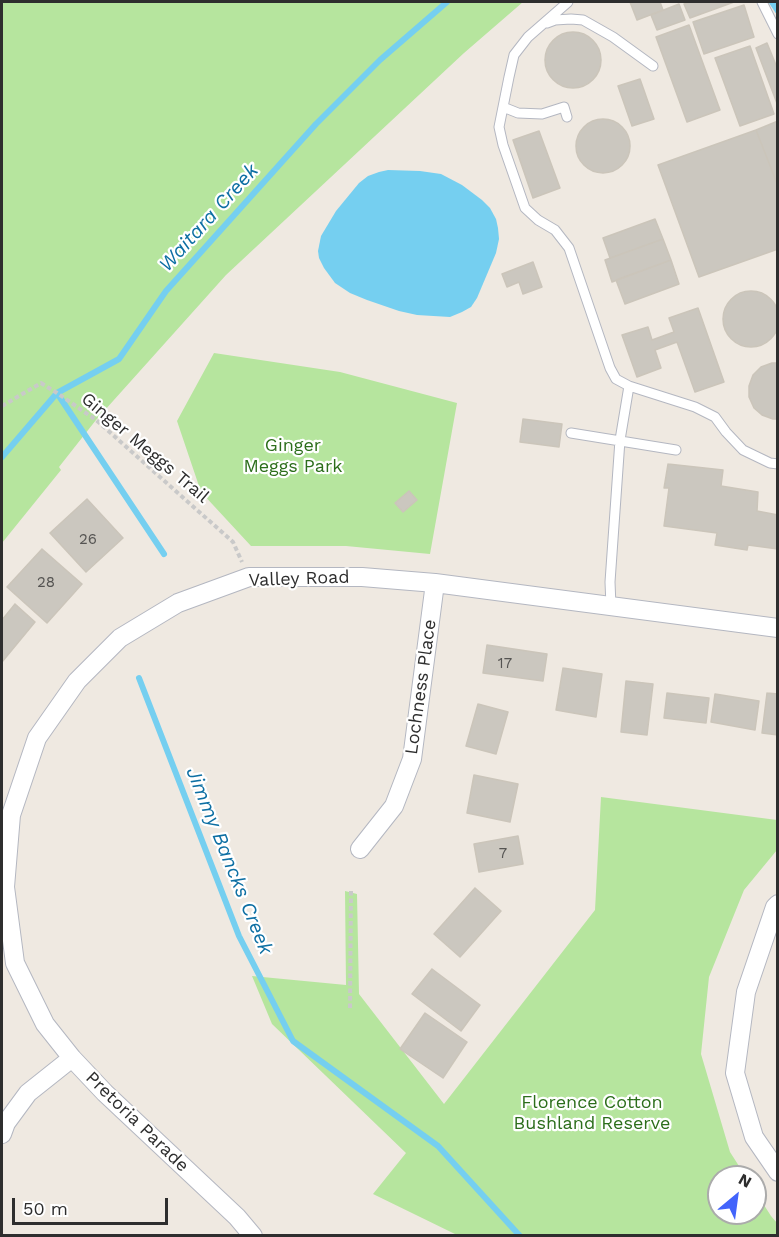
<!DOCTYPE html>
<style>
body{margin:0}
#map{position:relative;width:779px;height:1237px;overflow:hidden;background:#efe9e1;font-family:"Work Sans",sans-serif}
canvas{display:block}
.frame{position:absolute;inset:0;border:3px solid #2e2e2e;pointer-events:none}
.north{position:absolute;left:707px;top:1165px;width:60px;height:60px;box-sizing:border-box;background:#fff;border:2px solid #ababab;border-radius:50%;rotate:29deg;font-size:16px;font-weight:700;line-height:24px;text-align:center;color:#2e2e2e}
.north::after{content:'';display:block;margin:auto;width:21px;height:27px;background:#4264fb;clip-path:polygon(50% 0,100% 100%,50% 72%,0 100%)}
.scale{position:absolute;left:12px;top:1198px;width:156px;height:27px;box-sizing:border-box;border:3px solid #2e2e2e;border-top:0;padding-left:8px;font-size:18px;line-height:21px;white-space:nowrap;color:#2e2e2e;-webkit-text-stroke:4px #fff;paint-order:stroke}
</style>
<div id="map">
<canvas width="779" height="1237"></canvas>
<div class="frame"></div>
<div class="north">N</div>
<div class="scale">50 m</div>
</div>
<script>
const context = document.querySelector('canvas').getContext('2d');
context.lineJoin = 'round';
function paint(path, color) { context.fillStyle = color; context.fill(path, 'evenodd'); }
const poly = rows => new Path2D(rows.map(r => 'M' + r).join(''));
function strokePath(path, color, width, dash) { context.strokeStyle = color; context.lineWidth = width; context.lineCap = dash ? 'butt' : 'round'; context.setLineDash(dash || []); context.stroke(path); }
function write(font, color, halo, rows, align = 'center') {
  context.font = font + ' "Work Sans",sans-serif'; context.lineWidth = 4.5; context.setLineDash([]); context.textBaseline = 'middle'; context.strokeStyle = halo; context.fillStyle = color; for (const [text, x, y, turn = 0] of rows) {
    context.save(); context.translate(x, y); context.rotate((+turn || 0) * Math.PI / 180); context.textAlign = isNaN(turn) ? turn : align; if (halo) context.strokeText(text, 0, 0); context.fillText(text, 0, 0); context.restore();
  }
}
const green = poly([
 [2,2,523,2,464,53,226,275,96,420,59,467,61,470,2,543],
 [214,353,340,372,457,403,430,554,346,546,251,546,201,492,177,421],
 [601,797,777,820,777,850,744,890,709,977,701,1054,730,1152,746,1177,719,1177,719,1213,755,1213,755,1191,771,1216,777,1223,777,1235,457,1235,373,1194,406,1153,272,1024,252,976,346,985,345,891,357,894,359,994,444,1104,595,910]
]);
const water = poly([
 [388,170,420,171,441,174,462,185,482,200,490,208,496,219,498,228,499,239,496,253,477,298,471,307,462,312,450,317,417,315,399,311,367,300,350,293,335,283,324,268,319,258,318,251,321,236,336,211,359,183,368,176,379,172]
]);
const stream = poly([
 [772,2,778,11],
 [57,393,164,554],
 [2,457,57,393,119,359,166,291,316,124,380,60,447,2],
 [139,678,239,936,293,1041,438,1146,520,1236]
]);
const building = poly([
 [630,2,660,2,663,10,637,20,630,2],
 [690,2,734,2,690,18,684,4,690,2],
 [679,4,685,20,657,30,651,15,679,4],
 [744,5,754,37,704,54,693,22,744,5],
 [689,25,720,110,687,122,656,37,689,25],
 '545 60a28 28 0 1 1 56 0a28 28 0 1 1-56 0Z',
 [767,43,778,70,778,106,756,48,767,43],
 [750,46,774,114,740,126,715,58,750,46],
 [640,79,654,119,632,126,618,86,640,79],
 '576 146a27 27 0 1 1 54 0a27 27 0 1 1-54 0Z',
 [778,121,778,186,756,130,778,121],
 [756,130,778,186,778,249,699,277,658,165,756,130],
 [539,131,560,188,533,198,513,140,539,131],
 [655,219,663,239,610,258,603,238,655,219],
 [663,239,671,260,612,282,605,260,663,239],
 [671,260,679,284,625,304,616,280,671,260],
 [533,262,542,287,523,294,519,282,507,287,502,274,533,262],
 '723 319a28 28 0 1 1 56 0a28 28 0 1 1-56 0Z',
 [698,308,724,382,695,392,677,342,655,350,661,368,637,377,622,335,648,327,652,340,674,332,669,318,698,308],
 [772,363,778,363,778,419,773,419,762,415,754,408,749,397,749,386,753,375,761,367,772,363],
 [523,419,562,424,559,447,520,442,523,419],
 [668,464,723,470,721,486,758,492,757,511,778,515,778,549,748,545,747,550,715,545,717,533,664,526,669,488,664,488,668,464],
 [409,491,417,500,403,512,395,503,409,491],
 [87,499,123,538,86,572,50,533,87,499],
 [42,549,82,584,47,623,7,587,42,549],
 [15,604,35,622,2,662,2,620,15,604],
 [487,645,547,654,543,681,483,673,487,645],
 [563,668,602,674,596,717,556,710,563,668],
 [626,681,653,684,647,735,621,732,626,681],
 [667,693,709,698,706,723,664,718,667,693],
 [767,693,778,694,778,735,762,733,767,693],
 [715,694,759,701,755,730,711,722,715,694],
 [478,704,508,712,496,754,466,746,478,704],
 [474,775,518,784,510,822,467,813,474,775],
 [518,836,523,864,479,872,474,844,518,836],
 [475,888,501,911,460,957,434,934,475,888],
 [432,969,480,1005,461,1031,412,994,432,969],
 [425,1013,467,1042,443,1078,400,1049,425,1013]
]);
const path = poly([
 [2,406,41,383,57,393,96,420,233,542,242,562],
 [350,1008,351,889]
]);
const service = poly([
 [568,2,528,37,514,55,509,77,499,127,503,145,525,208,538,220,555,230,569,248,610,368,616,379,629,386,695,407,715,417,726,432,743,450,770,463,778,464],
 [762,2,778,34],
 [547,23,555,20,571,19,583,20,613,37,653,66],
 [503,107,518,113,542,114,564,107,567,117],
 [571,433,676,450],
 [611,606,610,582,620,440,629,386]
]);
const minor = poly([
 [360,849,394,806,412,759,435,583],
 [778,904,775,907,746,992,735,1073,754,1137,778,1172],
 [72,1058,105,1093,237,1217,253,1236],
 [2,1134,6,1123,28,1093,72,1058,45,1024,15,963,5,887,11,815,37,738,77,681,120,638,178,603,249,577,362,577,435,583,778,628]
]);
const numberNames = [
 ["26",88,540],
 ["28",46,583],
 ["17",505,664],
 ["7",503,854]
];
const parkNames = [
 ["Ginger",293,446],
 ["Meggs Park",293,467],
 ["Florence Cotton",592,1103],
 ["Bushland Reserve",592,1124]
];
const streetNames = [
 ["Ginger Meggs Trail",145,448,40],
 ["Valley Road",299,579,-2],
 ["Lochness Place",421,687,-82],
 ["Pretoria Parade",137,1122,44]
];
const waterNames = [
 ["Waitara Creek",209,218,-48],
 ["Jimmy Bancks Creek",229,861,68]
];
paint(green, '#b6e59e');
paint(water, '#75cff0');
strokePath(stream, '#75cff0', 6);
paint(building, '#cbc7bf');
strokePath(building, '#cbc5ba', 1.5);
strokePath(service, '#b4b7c1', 11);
strokePath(minor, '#b4b7c1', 20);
strokePath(path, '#c9c9c9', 4, [4.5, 3]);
strokePath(service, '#fff', 9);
strokePath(minor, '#fff', 18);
write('15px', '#555452', null, numberNames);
write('18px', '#2c6e1b', '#fff', parkNames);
write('18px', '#2e2e2e', '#fff', streetNames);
write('italic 20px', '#0d6fa3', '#fff', waterNames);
</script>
